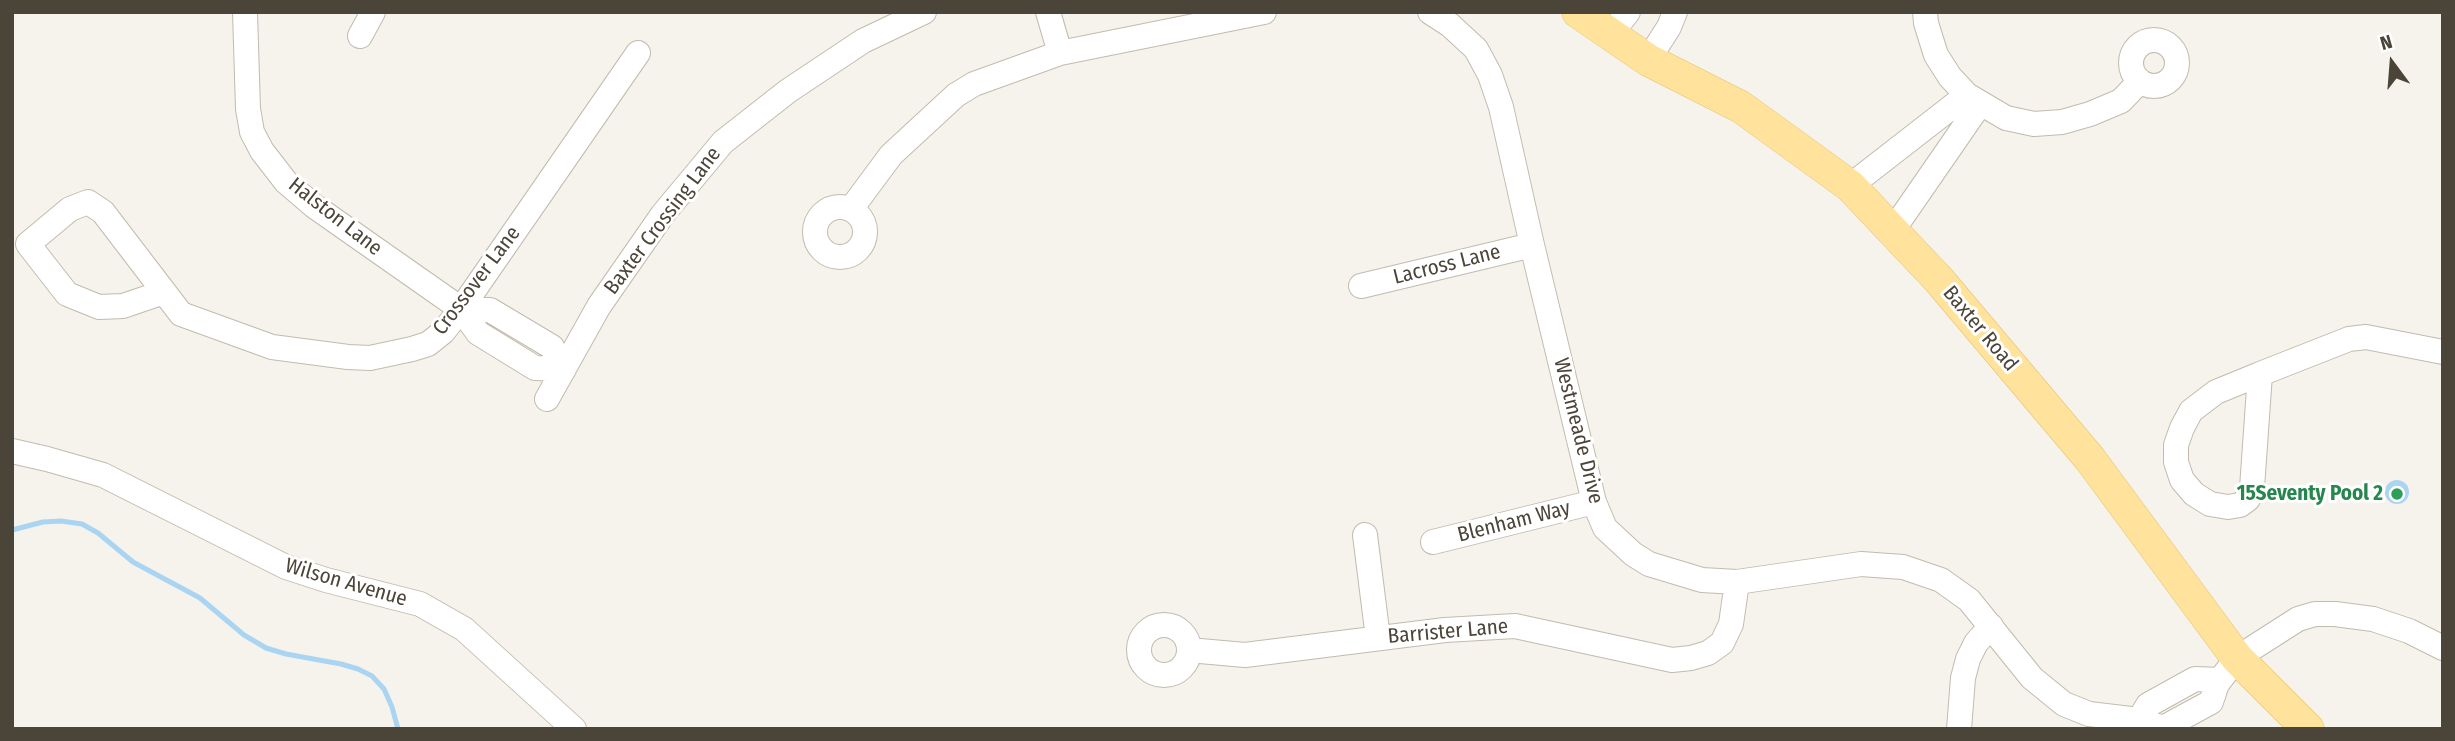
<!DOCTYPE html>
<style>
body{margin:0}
#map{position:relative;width:2455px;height:741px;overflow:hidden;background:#f6f3ec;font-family:"Fira Sans Condensed",sans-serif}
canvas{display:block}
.frame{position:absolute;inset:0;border:14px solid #4b4439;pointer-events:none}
.north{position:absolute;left:2357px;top:28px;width:70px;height:70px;-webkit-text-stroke:5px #fff;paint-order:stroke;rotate:344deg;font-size:19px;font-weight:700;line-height:28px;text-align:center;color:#4b4439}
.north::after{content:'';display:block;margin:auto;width:24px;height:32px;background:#4b4439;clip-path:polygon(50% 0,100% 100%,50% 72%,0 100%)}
</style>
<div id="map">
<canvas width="2455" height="741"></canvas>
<div class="frame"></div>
<div class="north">N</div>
</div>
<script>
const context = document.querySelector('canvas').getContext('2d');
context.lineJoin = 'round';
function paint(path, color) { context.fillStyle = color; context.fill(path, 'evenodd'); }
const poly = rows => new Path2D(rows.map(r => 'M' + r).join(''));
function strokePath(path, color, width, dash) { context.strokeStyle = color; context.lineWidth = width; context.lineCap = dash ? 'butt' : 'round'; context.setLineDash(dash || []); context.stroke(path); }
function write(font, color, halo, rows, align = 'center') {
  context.font = font + ' "Fira Sans Condensed",sans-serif'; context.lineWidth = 6; context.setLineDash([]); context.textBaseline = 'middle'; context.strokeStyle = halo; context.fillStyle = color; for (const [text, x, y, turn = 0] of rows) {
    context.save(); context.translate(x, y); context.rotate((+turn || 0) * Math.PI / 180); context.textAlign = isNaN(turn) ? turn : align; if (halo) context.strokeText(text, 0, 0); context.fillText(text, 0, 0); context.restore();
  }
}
const water = poly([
 '2385 492a12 12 0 1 1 24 0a12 12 0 1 1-24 0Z'
]);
const stream = poly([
 [12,530,43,522,61,521,82,524,98,533,133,562,200,598,244,635,266,648,286,654,341,664,358,669,372,676,384,689,392,707,398,729]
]);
const minor = poly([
 [245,12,248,109,252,132,262,151,286,182,314,206,461,309,478,333,535,368,564,369,552,347,490,310,461,309],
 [1048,12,1060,53,1264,12],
 [1430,12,1450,25,1476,49,1490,75,1501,107,1532,245,1594,502,1605,528,1633,554,1649,564,1702,580,1737,582,1861,564,1903,567,1941,580,1969,600,2032,678,2064,704,2089,714,2139,720,2163,728,2211,702,2217,684,2237,658,2298,619,2315,614,2335,614,2373,619,2409,631,2443,648],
 [1925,12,1926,23,1936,55,1950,77,1967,95,2006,118,2034,124,2062,122,2090,114,2121,101,2140,81],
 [1610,35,1628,12],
 [360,36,373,12],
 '2131 63a23 23 0 1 1 46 0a23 23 0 1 1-46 0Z',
 [1648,60,1669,27,1675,12],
 [1850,186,1967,95],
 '815 232a25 25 0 1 1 50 0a25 25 0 1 1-50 0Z',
 [851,209,891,155,956,95,974,84,1060,53],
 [1893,230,1980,104],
 [1361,286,1532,245],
 [164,292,123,306,99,307,67,294,28,244,70,209,88,202,103,212,181,314,272,347,348,357,370,358,412,349,428,344,443,332,461,309,638,53],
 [2260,374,2252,488,2248,499,2240,505,2228,507,2210,504,2194,494,2182,480,2176,462,2176,445,2182,428,2191,411,2216,392,2260,374],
 [2260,374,2349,339,2366,337,2443,352],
 [547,399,599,306,663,214,723,142,788,91,863,41,924,12],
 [12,451,47,459,103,475,286,567,326,580,420,604,464,629,574,729],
 [1365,535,1378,638],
 [1433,542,1594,502],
 '1139 650a25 25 0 1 1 50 0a25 25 0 1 1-50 0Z',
 [1189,650,1245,655,1445,630,1515,626,1672,660,1691,658,1708,653,1722,643,1731,624,1737,582],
 [2139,720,2148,705,2195,679,2220,680],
 [1959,729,1963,678,1968,659,1976,643,1991,626]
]);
const major = poly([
 [1578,12,1648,60,1741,107,1850,186,1939,280,2090,459,2237,658,2308,729]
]);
const markers = [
 [2397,494,7,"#2e9e5b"]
];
const streetNames = [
 ["Halston Lane",335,217,38],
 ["Baxter Crossing Lane",663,221,-53],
 ["Lacross Lane",1447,265,-14],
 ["Crossover Lane",477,281,-53],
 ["Baxter Road",1980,329,50],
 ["Westmeade Drive",1578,431,76],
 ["Blenham Way",1514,522,-14],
 ["Wilson Avenue",346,583,16],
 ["Barrister Lane",1448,632,-5]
];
const leisureNames = [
 ["15Seventy Pool 2",2383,494]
];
paint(water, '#a9d4f2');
strokePath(stream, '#a9d4f2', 5);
strokePath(minor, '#c2bbae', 26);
strokePath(major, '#e6c16a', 33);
strokePath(minor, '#fff', 24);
strokePath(major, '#ffe39c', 32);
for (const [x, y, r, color] of markers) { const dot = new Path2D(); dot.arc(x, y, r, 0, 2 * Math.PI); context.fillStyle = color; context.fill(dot); strokePath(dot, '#fff', 2.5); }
write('21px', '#4b4439', '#fff', streetNames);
write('bold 21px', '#27864d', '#fff', leisureNames, 'right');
</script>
